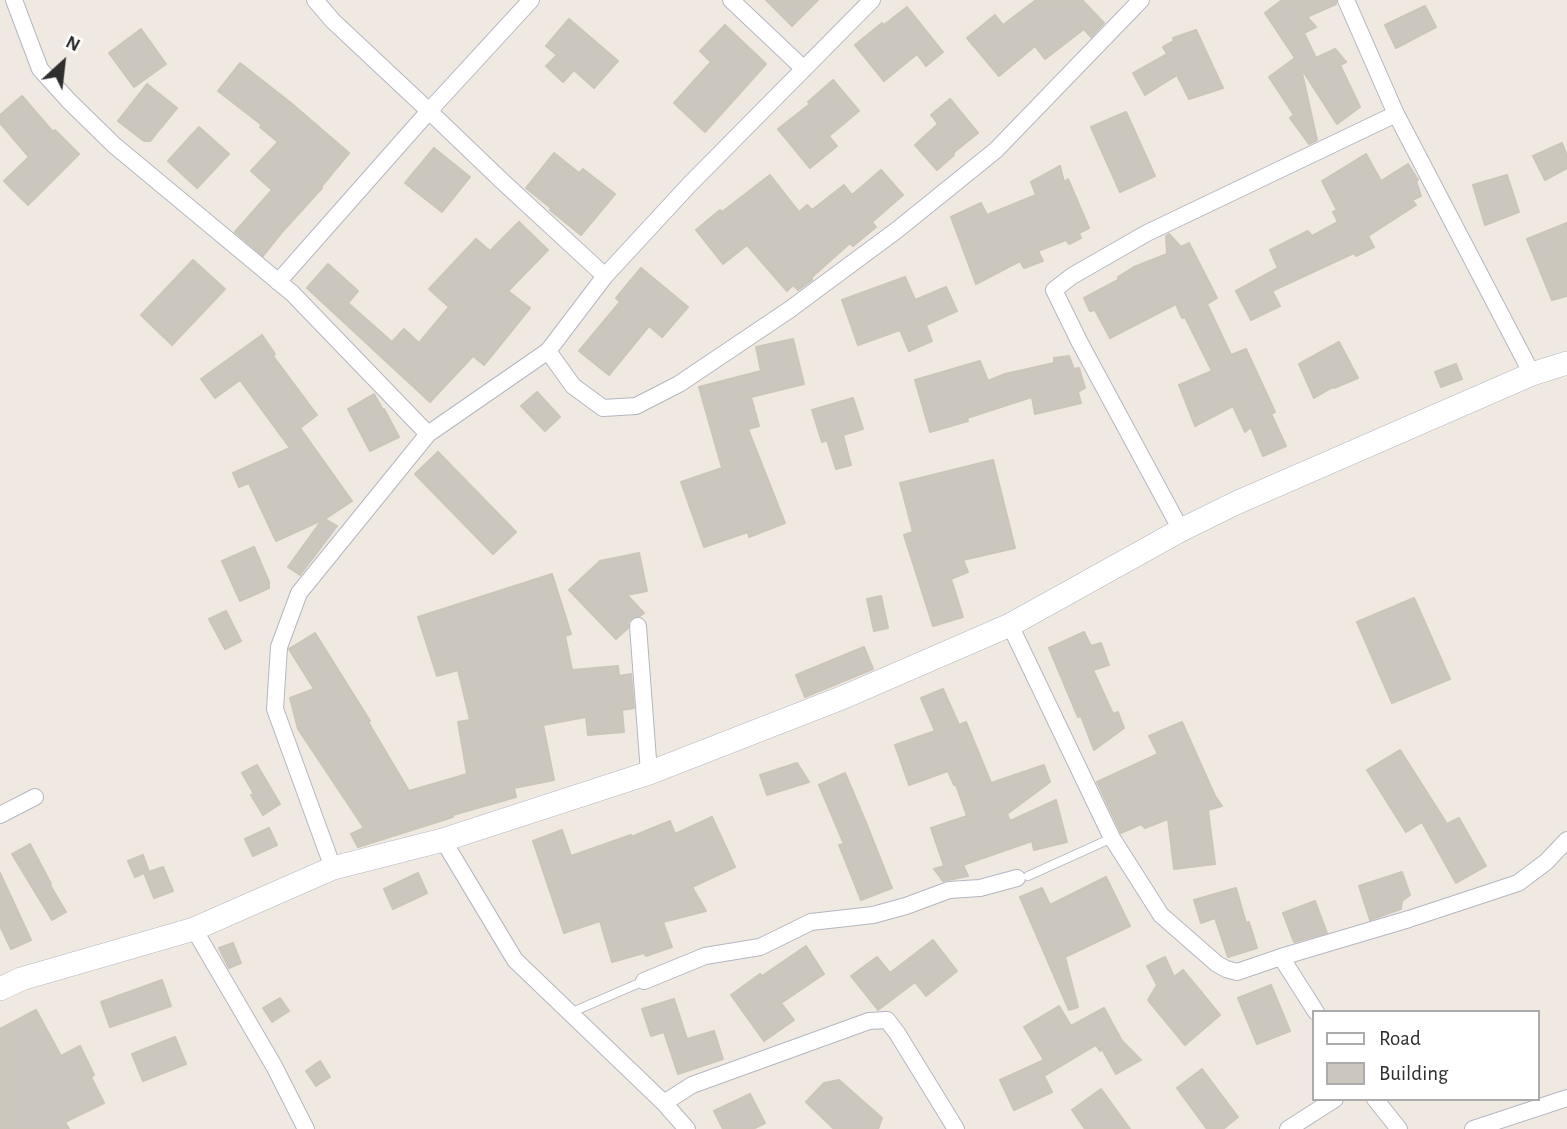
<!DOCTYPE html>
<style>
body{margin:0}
#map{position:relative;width:1567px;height:1129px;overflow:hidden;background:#efe9e1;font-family:"Alegreya Sans",sans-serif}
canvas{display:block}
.legend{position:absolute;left:1312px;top:1010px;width:228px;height:91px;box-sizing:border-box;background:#fff;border:2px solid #ababab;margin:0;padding:9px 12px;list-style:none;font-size:21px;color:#2e2e2e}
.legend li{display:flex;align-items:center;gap:14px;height:35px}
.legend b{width:35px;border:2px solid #ababab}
.north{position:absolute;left:28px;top:28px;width:70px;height:70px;-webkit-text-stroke:5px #fff;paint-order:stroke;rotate:27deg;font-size:19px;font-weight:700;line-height:28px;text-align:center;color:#2e2e2e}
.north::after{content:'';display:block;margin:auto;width:24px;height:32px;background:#2e2e2e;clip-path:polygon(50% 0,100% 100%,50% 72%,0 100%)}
</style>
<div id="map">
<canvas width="1567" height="1129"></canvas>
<ul class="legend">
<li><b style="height:9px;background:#fff"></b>Road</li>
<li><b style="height:19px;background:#cbc7bf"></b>Building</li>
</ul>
<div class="north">N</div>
</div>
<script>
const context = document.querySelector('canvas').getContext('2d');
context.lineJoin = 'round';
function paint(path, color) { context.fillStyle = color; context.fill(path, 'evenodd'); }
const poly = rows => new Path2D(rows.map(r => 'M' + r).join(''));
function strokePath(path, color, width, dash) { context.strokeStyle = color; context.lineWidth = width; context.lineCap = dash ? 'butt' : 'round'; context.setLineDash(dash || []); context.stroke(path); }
const building = poly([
 [766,0,818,0,792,26,766,0],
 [1036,0,1082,0,1104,23,1091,37,1084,29,1045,59,1035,46,999,76,967,38,995,15,1003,25,1036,0],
 [1282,0,1336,0,1336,4,1307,17,1316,27,1304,33,1316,58,1335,49,1346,62,1340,65,1360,107,1337,124,1301,68,1317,140,1309,144,1290,118,1294,115,1269,77,1295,58,1265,13,1282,0],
 [1425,6,1436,27,1396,48,1385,25,1425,6],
 [907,7,943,52,926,66,917,54,884,81,855,45,882,23,884,25,907,7],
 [569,19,618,61,594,88,574,70,563,82,546,66,557,55,546,46,569,19],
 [725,25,766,64,705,132,674,103,711,62,700,51,725,25],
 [141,29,166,64,134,87,109,53,141,29],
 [1196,30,1223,88,1189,99,1177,75,1145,95,1133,73,1167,54,1163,47,1174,41,1173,38,1196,30],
 [240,63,291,103,349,153,321,187,322,188,283,231,263,256,235,232,272,190,251,171,278,142,260,127,262,125,218,91,240,63],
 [833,80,859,111,829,136,837,146,810,168,778,129,810,104,808,102,833,80],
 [147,84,177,108,150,141,144,141,118,121,147,84],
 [22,96,53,132,55,130,79,154,28,205,4,181,29,157,0,123,0,115,22,96],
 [950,99,978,133,953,153,954,155,937,170,915,145,938,124,931,115,950,99],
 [1126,112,1155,176,1120,192,1091,127,1126,112],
 [199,127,229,154,197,188,168,161,199,127],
 [1562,143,1567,156,1567,168,1545,180,1533,156,1562,143],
 [434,148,470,177,442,212,405,183,434,148],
 [554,153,579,173,583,169,615,194,581,235,550,210,551,208,526,188,554,153],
 [1366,154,1381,181,1408,164,1418,180,1416,181,1421,196,1412,200,1416,205,1368,236,1374,247,1356,256,1354,253,1272,291,1280,306,1251,320,1236,291,1278,268,1270,250,1308,231,1312,236,1338,222,1333,212,1337,210,1322,181,1366,154],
 [1060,166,1064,182,1068,179,1089,228,1079,233,1081,238,1069,244,1066,240,1038,251,1043,261,1024,268,1020,261,976,284,951,217,981,203,987,215,1036,195,1031,182,1060,166],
 [881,170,903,195,872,222,876,227,853,246,850,243,812,277,812,280,798,290,793,285,787,291,747,245,723,264,696,230,720,210,722,212,770,175,799,212,807,205,812,210,844,185,852,195,881,170],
 [1507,175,1519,212,1485,225,1473,185,1507,175],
 [519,222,548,250,508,291,530,308,484,365,473,356,430,402,307,288,328,264,358,291,348,303,392,342,404,329,419,343,449,307,429,289,476,239,490,251,519,222],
 [1567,223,1567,296,1552,300,1527,239,1567,223],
 [1169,234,1181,247,1189,243,1217,298,1207,304,1231,355,1246,349,1275,412,1271,414,1286,446,1263,456,1251,427,1245,432,1233,406,1195,426,1179,385,1212,371,1185,317,1182,318,1176,304,1110,338,1095,310,1090,311,1084,298,1118,280,1118,277,1134,267,1167,254,1166,236,1169,234],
 [193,260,225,289,172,345,141,315,193,260],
 [641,268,688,307,662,337,649,326,609,375,579,351,620,302,616,298,641,268],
 [905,277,915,300,946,287,957,311,926,325,932,341,909,351,900,330,858,345,842,300,905,277],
 [262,335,275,354,273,356,317,415,300,428,352,501,325,519,337,526,300,575,288,567,322,520,276,541,249,483,239,487,233,473,290,448,240,380,215,398,201,379,262,335],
 [793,339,804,384,751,397,759,426,748,429,785,523,749,537,748,532,704,547,681,482,722,468,699,387,761,371,756,347,793,339],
 [1339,342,1358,378,1334,388,1333,387,1314,398,1299,364,1339,342],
 [1069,356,1074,369,1079,368,1085,388,1078,392,1081,403,1035,414,1032,397,967,418,968,421,930,432,915,380,980,361,988,381,1005,374,1054,363,1054,358,1069,356],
 [1456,364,1462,379,1441,387,1435,372,1456,364],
 [537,392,560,417,545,431,521,406,537,392],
 [374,394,383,410,384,409,399,437,370,451,348,409,374,394],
 [853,398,863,429,843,435,851,465,836,469,827,440,822,442,812,410,853,398],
 [438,452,516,532,493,554,415,474,438,452],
 [993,460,1015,548,963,560,968,572,951,579,963,617,933,626,904,535,913,532,900,483,993,460],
 [254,547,269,582,269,588,240,601,222,561,254,547],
 [639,553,647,591,627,595,644,613,640,616,632,618,628,622,628,628,616,639,569,590,600,561,639,553],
 [552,574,571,634,565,636,572,670,618,666,619,676,631,674,634,708,622,710,624,732,588,735,586,717,543,725,554,780,514,788,516,797,453,815,453,817,358,847,351,834,364,828,298,729,290,698,314,689,289,649,315,633,370,721,368,722,409,791,467,774,458,722,470,720,458,670,437,676,418,617,552,574],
 [881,596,888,628,874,631,867,599,881,596],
 [1414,598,1450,679,1392,703,1357,622,1414,598],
 [226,611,241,641,225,649,209,619,226,611],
 [1084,632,1091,646,1101,643,1109,665,1093,670,1113,714,1118,712,1124,728,1094,750,1081,716,1078,717,1049,648,1084,632],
 [864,647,873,669,805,697,796,675,864,647],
 [943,689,959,725,966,722,991,783,1044,765,1050,782,1007,814,1010,821,1056,800,1067,842,1034,850,1032,841,963,865,968,876,943,881,934,869,944,866,931,828,967,816,956,785,954,785,948,771,909,785,895,745,935,731,921,698,943,689],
 [1182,722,1215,796,1222,806,1208,810,1215,864,1174,869,1168,819,1145,828,1141,824,1121,833,1097,782,1158,754,1149,736,1182,722],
 [1400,750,1447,824,1459,818,1486,866,1456,883,1422,822,1406,832,1367,770,1400,750],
 [797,763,809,782,767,795,760,775,797,763],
 [257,765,280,804,263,815,251,795,254,794,242,773,257,765],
 [845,773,867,825,892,888,861,900,839,845,844,844,819,785,845,773],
 [712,817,735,867,692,887,706,911,663,922,672,947,646,956,644,953,612,962,600,921,564,933,533,841,562,830,571,856,631,835,631,837,670,821,675,834,712,817],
 [269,828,277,845,253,856,245,839,269,828],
 [30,844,51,884,50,885,66,912,52,920,12,854,30,844],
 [143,855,149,872,163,867,173,891,154,898,144,873,135,877,128,861,143,855],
 [1402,872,1410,895,1402,901,1401,909,1370,920,1359,886,1402,872],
 [0,873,31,940,11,949,0,926,0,873],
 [418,873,427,893,393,909,384,889,418,873],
 [1106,877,1130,926,1065,957,1078,1007,1069,1010,1020,897,1042,888,1050,905,1106,877],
 [1236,888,1246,923,1249,922,1257,948,1228,957,1215,918,1201,923,1194,900,1236,888],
 [1315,901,1327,933,1294,942,1283,913,1315,901],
 [933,940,957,971,926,996,915,982,878,1010,851,976,877,957,890,973,933,940],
 [233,943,241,963,229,968,219,948,233,943],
 [806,946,824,974,781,1003,794,1020,764,1041,731,995,760,974,762,976,806,946],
 [1165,957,1174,977,1183,970,1220,1015,1185,1045,1148,1000,1157,985,1147,966,1165,957],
 [162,980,171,1006,110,1027,101,1002,162,980],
 [1271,985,1290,1031,1257,1044,1238,998,1271,985],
 [280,998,289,1011,272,1022,263,1008,280,998],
 [674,999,687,1039,714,1031,723,1059,678,1074,664,1032,651,1036,642,1009,674,999],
 [1059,1006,1071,1026,1104,1008,1122,1041,1141,1060,1116,1074,1102,1049,1100,1051,1096,1045,1044,1076,1052,1092,1014,1110,1000,1080,1044,1060,1024,1027,1059,1006],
 [36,1010,61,1056,80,1046,94,1075,91,1077,104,1103,65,1122,69,1129,0,1129,0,1029,36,1010],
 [175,1037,186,1064,143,1081,132,1054,175,1037],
 [320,1061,330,1077,316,1086,306,1071,320,1061],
 [1202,1069,1238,1117,1223,1129,1207,1129,1177,1088,1202,1069],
 [839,1080,882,1118,878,1129,834,1129,806,1102,824,1083,839,1080],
 [1101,1089,1130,1129,1085,1129,1072,1110,1101,1089],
 [750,1094,765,1123,753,1129,723,1129,714,1111,750,1094]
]);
const lane = poly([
 [1028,876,1112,838],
 [570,1013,644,981]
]);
const street = poly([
 [14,0,40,69,69,101,114,145,292,293,428,434],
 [531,0,429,111,502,181,605,276],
 [731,0,804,69],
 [1346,0,1396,114,1532,374],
 [278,282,429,111,333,21,315,0],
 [548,351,573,386,603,408,636,406,679,384,789,310,897,230,996,150,1141,0],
 [1181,530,1080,343,1054,290,1072,276,1147,233,1396,114],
 [1010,625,1112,838,1161,915,1217,964,1226,969,1237,972,1281,957,1316,1012],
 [638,626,649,773],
 [0,815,35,797],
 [443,840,515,960,664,1103,687,1129],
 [333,868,275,709,279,647,299,593,428,434,548,351,605,276,690,184,872,0],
 [194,929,274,1066,306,1129],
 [1281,957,1409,919,1518,883,1546,862,1567,840],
 [644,981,705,956,760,947,811,922,873,915,906,906,949,890,980,888,1017,878],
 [1375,1099,1399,1129],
 [664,1103,692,1085,869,1021,887,1020,897,1033,956,1129],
 [1288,1129,1335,1099],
 [1473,1129,1567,1098]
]);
const secondary = poly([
 [0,989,21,979,194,929,333,868,443,840,649,773,844,697,1010,625,1181,530,1236,503,1532,374,1567,363]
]);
paint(building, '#cbc7bf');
strokePath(building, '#cbc5ba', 2);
strokePath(lane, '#b4b7c1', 10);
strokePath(street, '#b4b7c1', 18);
strokePath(secondary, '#b4b7c1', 24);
strokePath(lane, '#fff', 8);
strokePath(street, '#fff', 16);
strokePath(secondary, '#fff', 23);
</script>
